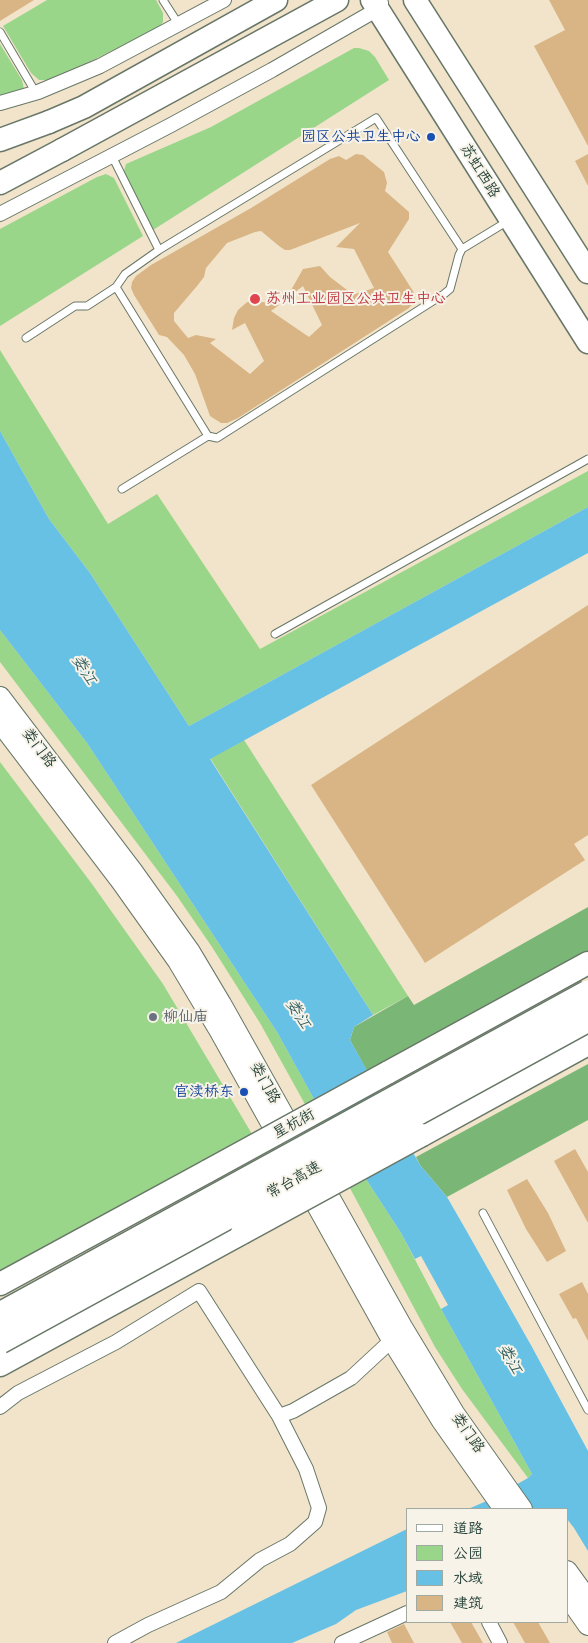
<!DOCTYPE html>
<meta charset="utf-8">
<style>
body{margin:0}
#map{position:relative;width:588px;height:1643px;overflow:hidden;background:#f1e4ca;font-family:"Comic Neue","LXGW WenKai TC",sans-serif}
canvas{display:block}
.legend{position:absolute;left:406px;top:1508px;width:162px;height:115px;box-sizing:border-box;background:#f7f3e8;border:1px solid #a1aaa0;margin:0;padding:6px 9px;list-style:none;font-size:15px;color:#1f3d34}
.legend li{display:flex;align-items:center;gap:10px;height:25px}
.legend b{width:25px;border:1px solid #a1aaa0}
</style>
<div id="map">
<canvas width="588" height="1643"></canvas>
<ul class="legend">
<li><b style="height:6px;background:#fff"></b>道路</li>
<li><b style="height:14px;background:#99d68a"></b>公园</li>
<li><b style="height:14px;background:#67c1e5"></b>水域</li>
<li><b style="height:14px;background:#d9b586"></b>建筑</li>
</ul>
</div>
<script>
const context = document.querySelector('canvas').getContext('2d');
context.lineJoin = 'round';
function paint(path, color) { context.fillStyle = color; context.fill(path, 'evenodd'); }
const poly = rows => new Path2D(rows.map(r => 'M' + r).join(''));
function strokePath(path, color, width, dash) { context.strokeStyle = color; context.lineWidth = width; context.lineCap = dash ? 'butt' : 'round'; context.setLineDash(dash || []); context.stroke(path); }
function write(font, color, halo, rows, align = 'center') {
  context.font = font + ' "Comic Neue","LXGW WenKai TC",sans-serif'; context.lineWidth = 4; context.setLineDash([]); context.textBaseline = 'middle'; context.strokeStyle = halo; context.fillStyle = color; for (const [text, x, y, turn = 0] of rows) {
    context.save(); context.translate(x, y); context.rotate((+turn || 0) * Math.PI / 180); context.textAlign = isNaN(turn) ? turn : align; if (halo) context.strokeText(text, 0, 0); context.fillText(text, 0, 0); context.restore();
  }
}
const green = poly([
 [47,0,156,0,163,13,163,22,158,28,142,36,59,77,50,80,39,80,31,73,3,26],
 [0,44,22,80,24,89,0,98],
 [354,48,359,48,369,51,375,57,389,80,153,230,125,175,124,171,126,164,211,127],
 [106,174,114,178,143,236,0,326,0,229,97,177],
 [0,350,108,524,157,494,260,649,588,471,588,507,189,726,90,573,49,519,0,431],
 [0,630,87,743,277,1032,314,1099,401,1233,441,1309,532,1474,528,1478,462,1389,435,1347,306,1106,260,1023,212,947,177,896,0,662],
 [244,740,408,996,373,1015,210,758],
 [0,762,92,884,163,984,252,1134,0,1272]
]);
const forest = poly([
 [588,907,588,953,367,1071,350,1040,354,1027,408,996,414,1005],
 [588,1064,588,1120,447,1197,420,1165,416,1157]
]);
const water = poly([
 [0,431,49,519,90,573,189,726,588,507,588,553,210,759,373,1015,354,1027,350,1040,420,1165,447,1197,466,1230,532,1347,588,1451,588,1551,574,1528,567,1519,567,1509,468,1509,489,1500,528,1478,532,1474,441,1309,448,1305,421,1256,415,1259,401,1233,314,1099,277,1032,87,743,0,630],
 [407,1529,407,1591,356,1610,336,1624,292,1643,176,1643]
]);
const building = poly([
 [0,0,34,0,0,21],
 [549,0,588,0,588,146,534,46,565,30],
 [356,154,363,155,384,172,387,183,385,191,409,212,409,219,388,252,413,291,415,297,414,302,409,308,238,418,227,423,221,423,210,416,195,374,184,355,167,337,159,335,134,295,131,288,132,282,136,276,151,265,251,208,330,159,339,156,346,160],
 [360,223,336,247,354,249,374,288,355,294,351,293,330,277,320,266,303,269,286,299,303,286,322,325,309,337,271,311,279,305,251,300,246,303,238,310,234,318,232,330,245,323,264,361,250,374,210,343,216,339,196,335,188,338,174,321,174,313,197,286,204,277,206,268,227,243,255,232,261,231,279,246,285,250,290,250],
 [588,154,588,186,575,161],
 [588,605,588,835,574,844,585,860,425,963,311,785],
 [575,1149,588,1172,588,1223,554,1161],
 [527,1179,548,1213,566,1251,547,1262,526,1229,507,1190],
 [582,1282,588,1294,588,1341,576,1318,573,1319,559,1294],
 [450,1622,471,1622,483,1643,462,1643],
 [513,1622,538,1622,550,1643,525,1643],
 [404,1624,414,1643,392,1643,387,1632]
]);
const service = poly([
 [163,0,179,25],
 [0,32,36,93],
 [112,156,159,250],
 [116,287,208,436,217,438,444,294,450,289,459,255,462,249,508,221],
 [26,338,75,306,87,306,116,287,125,274,159,250,376,118,462,249],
 [122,489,208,436],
 [275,634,588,459],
 [483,1213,588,1410]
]);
const minor = poly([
 [0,103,38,92,100,66,224,0],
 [0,214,171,125,272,70,378,9,381,3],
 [0,1407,18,1393,116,1342,199,1291,279,1416,306,1469,319,1508,315,1522,290,1544,260,1560,221,1592,148,1625,115,1643],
 [279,1416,293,1411,351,1378,392,1340,397,1334],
 [489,1622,500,1643],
 [342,1643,407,1613]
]);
const secondary = poly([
 [0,697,133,872,190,952,221,1004,402,1327,454,1413,522,1509],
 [0,722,121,881,178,961,218,1028,392,1340,442,1421,504,1509],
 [567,1571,588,1600],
 [567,1595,588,1625]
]);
const primary = poly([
 [372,0,588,342],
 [415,0,588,272],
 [49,122,84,107,276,0],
 [62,150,337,0],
 [387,1073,588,963],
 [422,1135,588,1044],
 [0,1284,208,1171],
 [0,1365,242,1233]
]);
const trunk = poly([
 [0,140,49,122],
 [0,183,62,150]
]);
const primaryBridge = poly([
 [208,1171,387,1073],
 [242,1233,422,1135]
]);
const motorwayBridge = poly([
 [0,1315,588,993],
 [0,1341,588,1019]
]);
const markers = [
 [431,137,5,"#1a4fb4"],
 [255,299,6,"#e0444e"],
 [153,1017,5,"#6b7280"],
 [244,1092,5,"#1a4fb4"]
];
const transitNames = [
 ["园区公共卫生中心",421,137],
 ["官渎桥东",234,1092]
];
const streetNames = [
 ["苏虹西路",480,171,58],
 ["娄门路",39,748,53],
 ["娄门路",265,1083,61],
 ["星杭街",294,1124,-29],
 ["常台高速",294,1180,-29],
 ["娄门路",468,1433,55]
];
const healthNames = [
 ["苏州工业园区公共卫生中心",266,299]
];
const worshipNames = [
 ["柳仙庙",163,1017]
];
const waterNames = [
 ["娄江",84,670,58],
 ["娄江",298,1014,58],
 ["娄江",510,1359,61]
];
paint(green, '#99d68a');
paint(forest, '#7ab776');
paint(water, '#67c1e5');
paint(building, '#d9b586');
strokePath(service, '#687768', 9);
strokePath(minor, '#687768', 16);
strokePath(secondary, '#687768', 22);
strokePath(primary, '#687768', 25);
strokePath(trunk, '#687768', 25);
strokePath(service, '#fff', 7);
strokePath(minor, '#fff', 14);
strokePath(secondary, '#fff', 20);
strokePath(primary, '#fff', 22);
strokePath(trunk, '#fff', 22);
strokePath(primaryBridge, '#687768', 25, []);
strokePath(motorwayBridge, '#687768', 28, []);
strokePath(primaryBridge, '#fff', 22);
strokePath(motorwayBridge, '#fff', 25);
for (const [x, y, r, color] of markers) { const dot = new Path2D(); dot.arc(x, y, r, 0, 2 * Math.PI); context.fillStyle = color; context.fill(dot); strokePath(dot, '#f7f3e8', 2); }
write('15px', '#164399', '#f7f3e8', transitNames, 'right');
write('15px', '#1f3d34', '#f7f3e8', streetNames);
write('15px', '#be3a42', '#f7f3e8', healthNames, 'left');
write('15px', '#5b616d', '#f7f3e8', worshipNames, 'left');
write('italic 16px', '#315e60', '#f7f3e8', waterNames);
</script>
